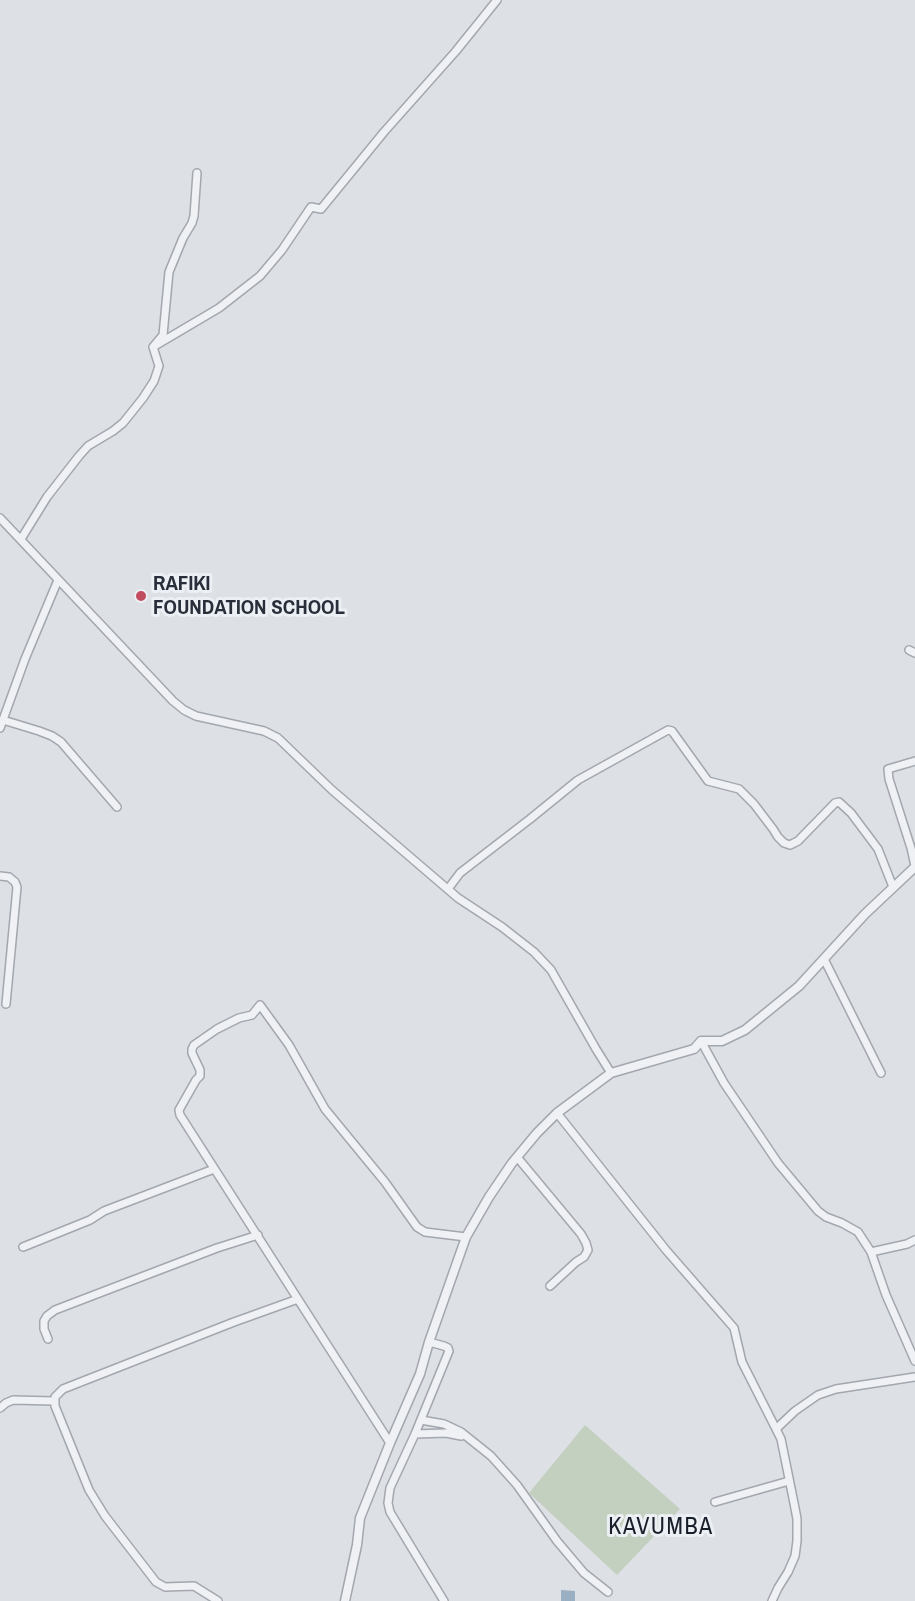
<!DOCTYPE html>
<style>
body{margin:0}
canvas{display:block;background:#dde0e5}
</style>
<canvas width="915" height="1601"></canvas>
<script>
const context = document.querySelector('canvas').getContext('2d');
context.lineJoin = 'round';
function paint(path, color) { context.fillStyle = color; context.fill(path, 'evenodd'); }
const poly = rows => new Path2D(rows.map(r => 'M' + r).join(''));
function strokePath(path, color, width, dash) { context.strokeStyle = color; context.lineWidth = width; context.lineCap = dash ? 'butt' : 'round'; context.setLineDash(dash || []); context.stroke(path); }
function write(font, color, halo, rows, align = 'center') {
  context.font = font + ' "Archivo Narrow",sans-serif'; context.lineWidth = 6; context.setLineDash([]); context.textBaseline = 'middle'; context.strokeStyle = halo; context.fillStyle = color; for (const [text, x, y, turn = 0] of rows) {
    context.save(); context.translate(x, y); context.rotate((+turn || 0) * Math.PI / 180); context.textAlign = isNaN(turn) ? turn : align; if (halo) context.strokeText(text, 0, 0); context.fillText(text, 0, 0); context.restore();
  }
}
const green = poly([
 [585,1425,680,1509,617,1575,529,1493]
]);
const water = poly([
 [561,1590,575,1591,575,1601,561,1601]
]);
const minor = poly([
 [153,347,219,308,260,276,282,250,311,207,321,209,384,132,456,51,497,0],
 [0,518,173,701,184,710,196,716,264,731,278,738,332,790,458,898,502,927,534,952,551,970,596,1049,611,1073],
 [21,539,47,497,79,456,88,446,113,431,123,423,143,398,154,381,159,366,153,347,163,335,169,272,183,238,192,223,194,216,197,173],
 [909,650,915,653],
 [3,720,39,731,52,736,61,742,117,807],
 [0,728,25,659,58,580],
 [915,761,888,769,889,779,911,848,915,866],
 [0,876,9,877,15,882,17,887,6,1004],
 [448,889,460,873,530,819,578,780,668,730,672,731,708,781,739,789,754,804,773,829,778,837,784,843,790,845,798,841,835,803,839,802,851,813,878,849,893,887],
 [824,959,881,1073],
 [701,1041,724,1083,778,1163,818,1211,826,1217,842,1223,858,1232,871,1252,886,1295,915,1361],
 [557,1113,666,1250,734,1328,742,1362,776,1429],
 [517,1157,581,1234,586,1243,588,1250,584,1257,576,1262,550,1286],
 [23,1247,90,1220,104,1211,214,1169],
 [871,1252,907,1244,915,1240],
 [48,1339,44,1329,44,1321,47,1316,55,1310,217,1248,258,1235],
 [429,1342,444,1346,448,1348,449,1351,415,1434,390,1488,388,1503,390,1512,444,1601],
 [0,1408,6,1403,13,1400,54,1401],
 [421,1420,444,1424,461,1432,491,1456,517,1485,557,1541,584,1573,608,1592],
 [415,1434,446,1433,461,1436],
 [390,1443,180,1115,179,1110,196,1080,200,1076,200,1070,192,1053,192,1049,194,1045,217,1029,239,1018,252,1015,260,1005,289,1045,325,1109,385,1182,417,1227,425,1232,466,1237],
 [715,1502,789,1481],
 [218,1601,194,1586,165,1587,156,1582,105,1516,89,1490,55,1406,55,1397,63,1389,234,1322,298,1299],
 [772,1601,778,1588,788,1572,795,1556,797,1541,797,1519,794,1503,781,1439,776,1429,795,1411,818,1395,836,1389,915,1377]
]);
const tertiary = poly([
 [345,1601,357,1545,360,1518,390,1443,420,1374,429,1342,466,1237,489,1197,512,1163,537,1133,557,1113,611,1073,694,1049,701,1041,722,1041,745,1030,799,986,865,914,915,867]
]);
const markers = [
 [141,596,6,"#c14b5f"]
];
const poiNames = [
 ["RAFIKI",153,584],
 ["FOUNDATION SCHOOL",153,608]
];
const quarterNames = [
 ["KAVUMBA",661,1528]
];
paint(green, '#c3cfbf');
paint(water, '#9bafc3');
strokePath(minor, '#a3a7ae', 10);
strokePath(tertiary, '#a3a7ae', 11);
strokePath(minor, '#eff1f4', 7);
strokePath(tertiary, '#eff1f4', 8);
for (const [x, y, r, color] of markers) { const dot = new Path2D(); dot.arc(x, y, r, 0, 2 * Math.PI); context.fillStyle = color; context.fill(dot); strokePath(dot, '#eceff3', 2); }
write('bold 21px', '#282f3a', '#eceff3', poiNames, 'left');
context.letterSpacing = '1.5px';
write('24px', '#1a202b', '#eceff3', quarterNames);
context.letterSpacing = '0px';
</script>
